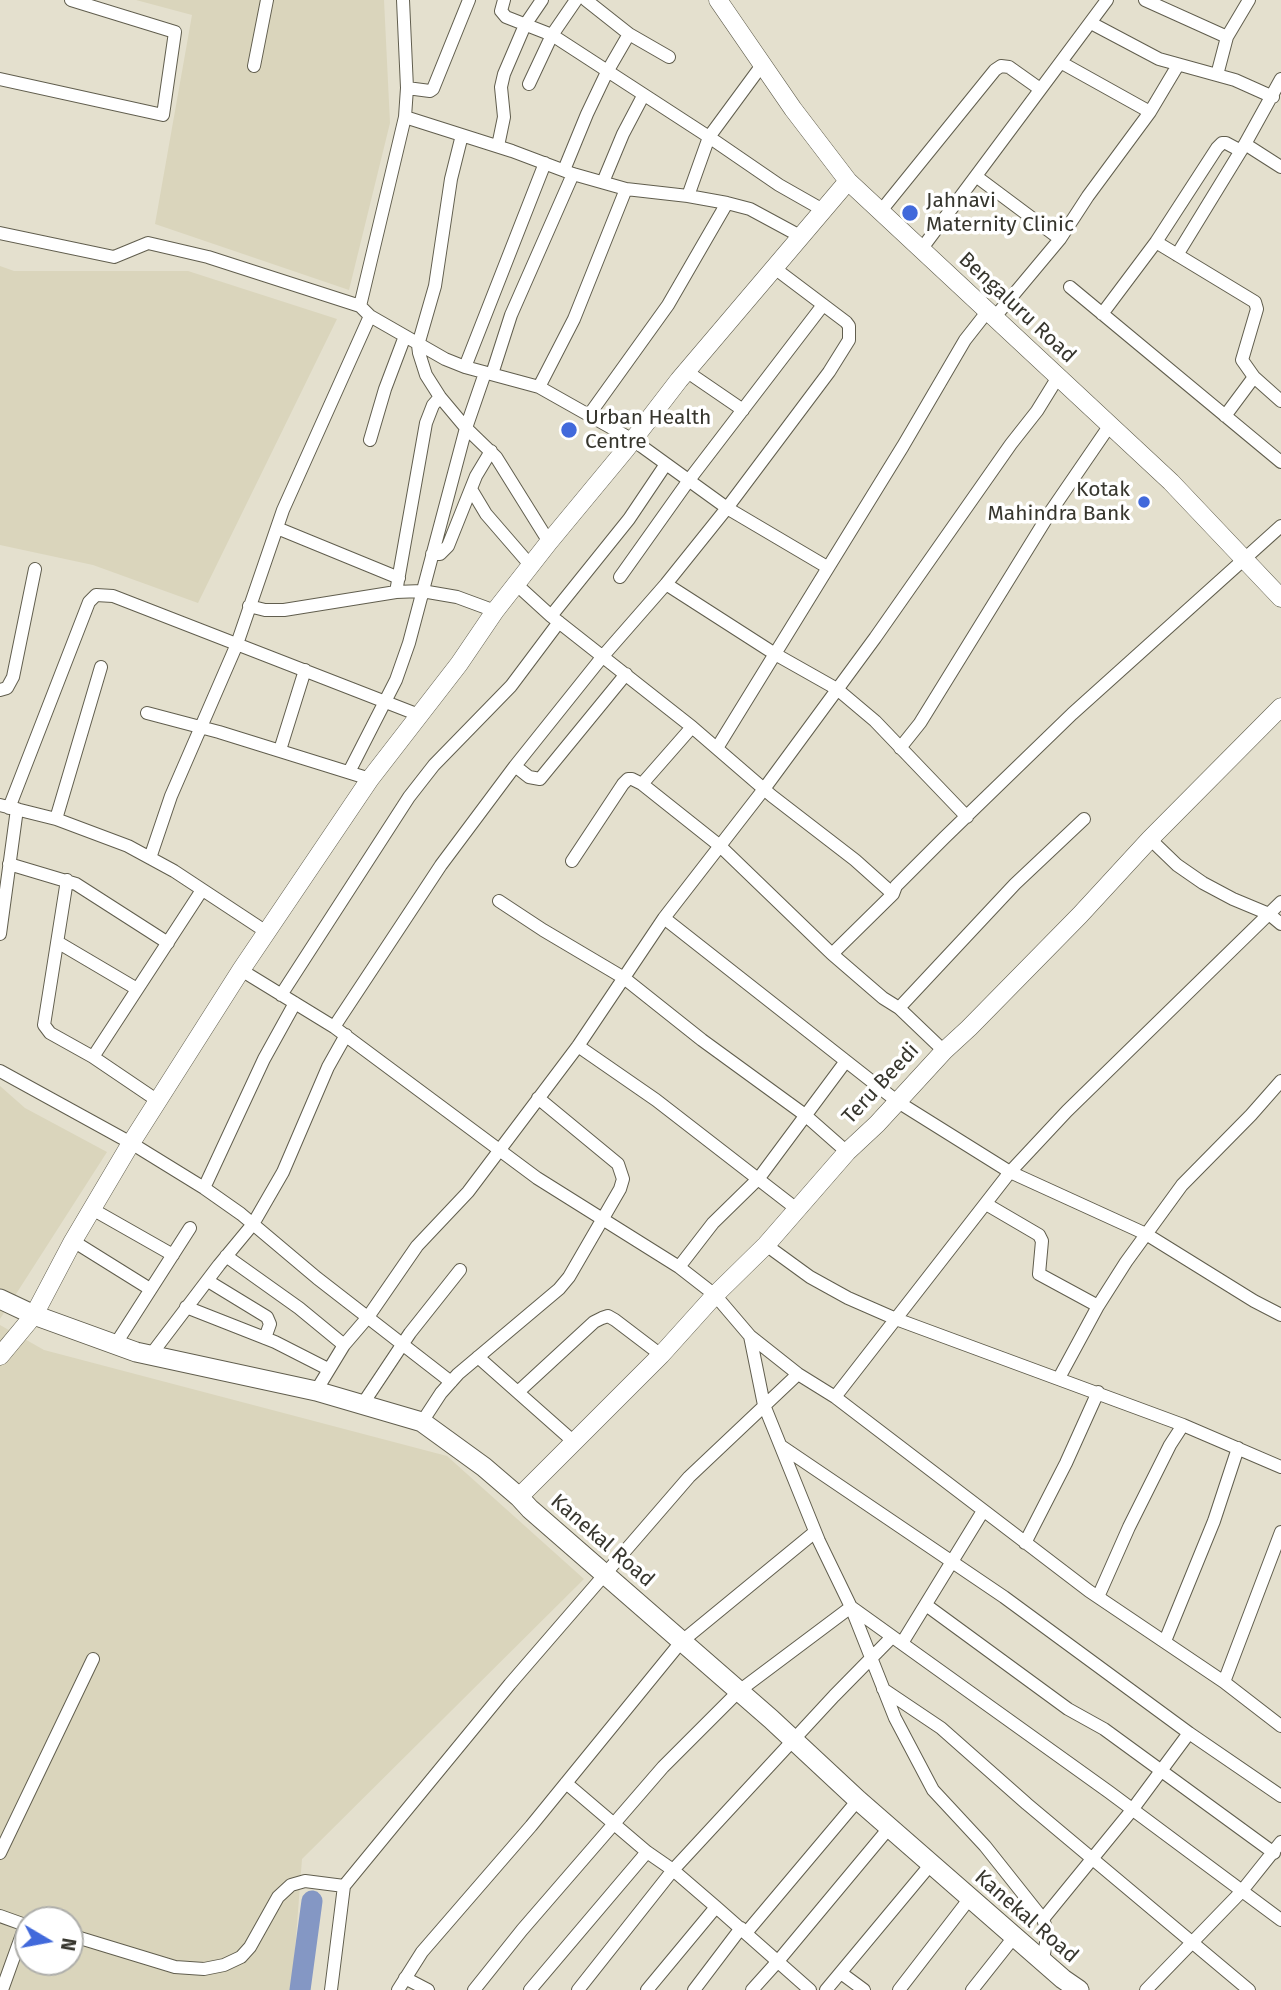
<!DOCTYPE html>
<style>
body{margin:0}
#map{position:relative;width:1281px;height:1990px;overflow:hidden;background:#e4e0ce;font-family:"Fira Sans",sans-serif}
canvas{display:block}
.north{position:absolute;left:14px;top:1906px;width:70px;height:70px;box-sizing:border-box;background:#fff;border:2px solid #afafab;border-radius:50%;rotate:100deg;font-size:19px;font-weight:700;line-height:28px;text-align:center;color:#37362e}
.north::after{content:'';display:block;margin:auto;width:24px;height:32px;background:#4169db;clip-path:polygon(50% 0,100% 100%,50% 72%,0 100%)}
</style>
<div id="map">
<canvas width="1281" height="1990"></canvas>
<div class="north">N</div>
</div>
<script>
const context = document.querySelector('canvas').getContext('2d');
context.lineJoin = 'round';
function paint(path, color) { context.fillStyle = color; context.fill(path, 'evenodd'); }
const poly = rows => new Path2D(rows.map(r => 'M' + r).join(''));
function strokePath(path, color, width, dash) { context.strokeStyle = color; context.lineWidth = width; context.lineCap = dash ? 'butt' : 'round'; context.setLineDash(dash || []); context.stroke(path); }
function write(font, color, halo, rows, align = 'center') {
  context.font = font + ' "Fira Sans",sans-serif'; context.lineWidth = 7; context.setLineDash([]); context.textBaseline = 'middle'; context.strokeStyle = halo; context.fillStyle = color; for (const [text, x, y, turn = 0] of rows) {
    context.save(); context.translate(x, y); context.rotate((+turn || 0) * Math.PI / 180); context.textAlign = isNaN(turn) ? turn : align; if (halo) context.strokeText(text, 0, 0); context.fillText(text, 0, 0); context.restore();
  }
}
const built = poly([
 [136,0,384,0,390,123,349,290,155,224,192,15],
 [0,266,14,271,188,271,337,319,198,603,93,565,0,545],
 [0,1086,25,1108,107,1152,0,1319],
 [0,1325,44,1350,447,1456,584,1579,302,1859,292,1990,0,1990],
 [28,1920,70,1920,70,1962,28,1962]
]);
const river = poly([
 [300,1990,312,1901]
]);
const street = poly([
 [403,0,407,88,405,117,360,306,370,316,445,359,465,367,539,387,633,440,727,508,827,567],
 [504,0,501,11,506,17,552,35,709,137,779,185,823,210],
 [586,0,629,34,669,57],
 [1145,0,1227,37,1249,0],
 [1091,23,1159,59,1235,80,1273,97],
 [254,66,267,0],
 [1217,75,1227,37],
 [0,79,163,115,175,32,71,0],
 [529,84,552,35,576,0],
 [407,88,430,91,433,89,469,0],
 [1150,112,1178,65],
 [405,117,512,151,573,174,626,189,688,196,727,203,750,209,800,236],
 [462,135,451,179,435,286,418,345,419,353,426,375,440,397,466,428,496,457,549,542],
 [1245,144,1281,167],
 [498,146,504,117,501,87,504,74,525,25,542,0],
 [564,170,587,114,607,72,629,34],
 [977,177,1060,239,994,318],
 [603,182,623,134,643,96],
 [688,196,709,137,762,65],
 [880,212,995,70,1001,66,1009,67,1040,89],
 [0,233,114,257,148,243,208,257,360,306],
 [1060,239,1088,196,1150,112,1062,63],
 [1156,242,1255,302,1257,309,1242,360,1254,377,1281,401],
 [920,251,1107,0],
 [1177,255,1245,144,1281,79],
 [1070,287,1281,462],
 [1102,314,1156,242,1217,148,1222,143,1226,143,1241,151],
 [465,367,545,163],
 [686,371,743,410],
 [492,374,511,315,573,174],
 [539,387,574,319,626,189],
 [589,415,668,305,727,203],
 [1225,416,1254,377],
 [370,440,385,389,405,336],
 [471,489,486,514,531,566],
 [277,528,399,578],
 [432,554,440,554,448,546,476,476,491,451],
 [620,577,689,480,823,305],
 [666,584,775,654,837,689,875,721,967,817],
 [517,585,551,616,692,727,772,796,855,860,893,894],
 [396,592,426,423,433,405,440,397],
 [249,606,265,610,284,610,396,592,422,591,457,597,495,611],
 [551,616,629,519,666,464],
 [0,690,7,688,13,677,35,569],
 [147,713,219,732,370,779],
 [717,748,903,446,965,340,987,312],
 [900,748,920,723,1051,511,1110,425],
 [280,750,305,670],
 [515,766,529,777,540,779,626,674],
 [349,772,396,680,409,643,466,428,485,373],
 [642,784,692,727],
 [0,805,56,819,128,846,174,871,268,933],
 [9,808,89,602,96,595,113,596,419,715],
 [56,819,101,667],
 [1150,839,1177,865,1203,883,1233,899,1269,914,1281,924],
 [150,858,171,796,237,644,283,510,370,316],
 [572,861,623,784,628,779,632,779,642,784,720,846,832,954],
 [9,864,76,884,168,943],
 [67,880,44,1025,50,1033,93,1057,158,1101],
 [499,901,543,930,624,978,702,1040,805,1115,847,1152],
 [664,918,898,1102,1010,1172,1146,1234,1254,1301,1281,1315],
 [0,934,17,809],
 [59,943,137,989],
 [241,970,334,1027,537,1178,679,1267,715,1295,750,1336,798,1374,835,1397,1089,1591,1224,1682,1281,1726],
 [281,995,409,797,434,765,511,686,559,622],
 [899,1008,1015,884,1084,819],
 [334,1027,441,865,515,766,603,656,666,584,727,508,829,372,849,340,849,326,846,322,773,267],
 [578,1046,656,1100,798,1210],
 [944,1051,899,1008,883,998,832,954,893,894,896,886,944,838,1072,714,1281,526],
 [93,1057,202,890],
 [0,1071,131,1143,204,1188,241,1214,317,1278,451,1382],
 [204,1188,264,1059,295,1003],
 [986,1204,1039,1235,1042,1241,1039,1274,1098,1306],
 [92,1209,173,1255],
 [73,1241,150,1289],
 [766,1245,810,1277,848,1298,896,1319,1183,1425,1281,1467],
 [226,1256,299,1308,344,1345],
 [679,1267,713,1223,759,1178,846,1061],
 [208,1281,267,1317,270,1324,265,1338],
 [186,1307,275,1342,328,1369],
 [750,1336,764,1405,819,1541,851,1607,895,1718,933,1790,985,1846,1043,1919,1046,1928,1046,1943,1043,1959],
 [115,1345,190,1228],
 [150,1356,219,1265,253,1224,283,1172,328,1067,346,1035],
 [478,1357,574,1442],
 [1059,1378,1098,1306,1126,1262,1182,1185,1251,1115,1281,1081],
 [316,1391,344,1345,368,1317,417,1246,468,1192,578,1046,664,918,764,789,875,638,1011,444,1037,411,1058,377],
 [518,1392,594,1322,602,1318,608,1316,615,1320,661,1355],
 [835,1397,1010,1172,1067,1111,1281,902],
 [362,1405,410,1333,460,1270],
 [422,1422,441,1393,458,1374,559,1289,569,1277,620,1189,623,1179,618,1164,538,1098],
 [781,1446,1004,1597,1189,1733,1281,1796],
 [1025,1543,1066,1463,1098,1392],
 [1098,1597,1129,1527,1170,1445,1183,1425],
 [926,1605,1068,1709,1104,1729,1274,1853],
 [1165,1641,1214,1521,1238,1448],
 [902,1643,983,1511],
 [1224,1682,1281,1532],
 [883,1689,941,1728,1027,1804,1249,1990],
 [566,1783,647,1852,673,1870,716,1907,810,1990],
 [0,1853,93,1659],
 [0,1916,28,1926],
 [1043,1919,1132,1810,1189,1733],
 [746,1933,858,1800],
 [70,1935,175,1967,204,1969,224,1965,241,1957,250,1947,278,1897,291,1885,305,1881,344,1886],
 [841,1973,864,1990],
 [405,1978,428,1990],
 [2,1990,25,1926],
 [331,1990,344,1886,510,1684,689,1477,798,1374],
 [398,1990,422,1952,531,1826,681,1642,815,1532],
 [474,1990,522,1930,663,1767,739,1691,851,1607,1109,1792,1281,1920],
 [530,1990,647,1852],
 [578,1990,673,1870,834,1696,892,1637],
 [647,1990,716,1907],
 [694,1990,741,1928],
 [752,1990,779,1960,889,1828],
 [826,1990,931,1864],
 [899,1990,970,1898],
 [972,1990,1014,1937],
 [1146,1990,1241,1892,1281,1842]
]);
const secondary = poly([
 [718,0,793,109,848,181,1171,482,1281,598],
 [0,1356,34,1315,73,1241,131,1143,241,970,370,779,459,664,495,611,549,542,626,449,679,380,848,181],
 [519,1497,661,1355,715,1295,766,1245,847,1152,877,1124,944,1051,969,1028,1080,915,1150,839,1281,707]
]);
const primary = poly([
 [0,1299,34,1315,136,1352,316,1391,422,1422,484,1467,519,1497,530,1509,771,1719,858,1800,1063,1979,1079,1990]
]);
const markers = [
 [910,213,9,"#4169db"],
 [569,430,9,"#4169db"],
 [1144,502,7,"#4169db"]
];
const poiNames = [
 ["Jahnavi",926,201],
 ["Maternity Clinic",926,225],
 ["Urban Health",585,418],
 ["Centre",585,442],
 ["Kotak",1130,490,"right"],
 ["Mahindra Bank",1130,514,"right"]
];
const streetNames = [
 ["Bengaluru Road",1017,308,43],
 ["Teru Beedi",881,1084,-47],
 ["Kanekal Road",602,1541,41],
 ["Kanekal Road",1026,1917,41]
];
paint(built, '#dad5bc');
strokePath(river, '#8497c4', 21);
strokePath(street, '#615e4e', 14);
strokePath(secondary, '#615e4e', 19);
strokePath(primary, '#615e4e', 21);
strokePath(street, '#fff', 12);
strokePath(secondary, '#fff', 18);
strokePath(primary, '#fff', 19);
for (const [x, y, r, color] of markers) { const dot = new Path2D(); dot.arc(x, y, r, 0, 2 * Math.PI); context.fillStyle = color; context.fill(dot); strokePath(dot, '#fff', 2.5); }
write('21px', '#37362e', '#fff', poiNames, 'left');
write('21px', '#37362e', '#fff', streetNames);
</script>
